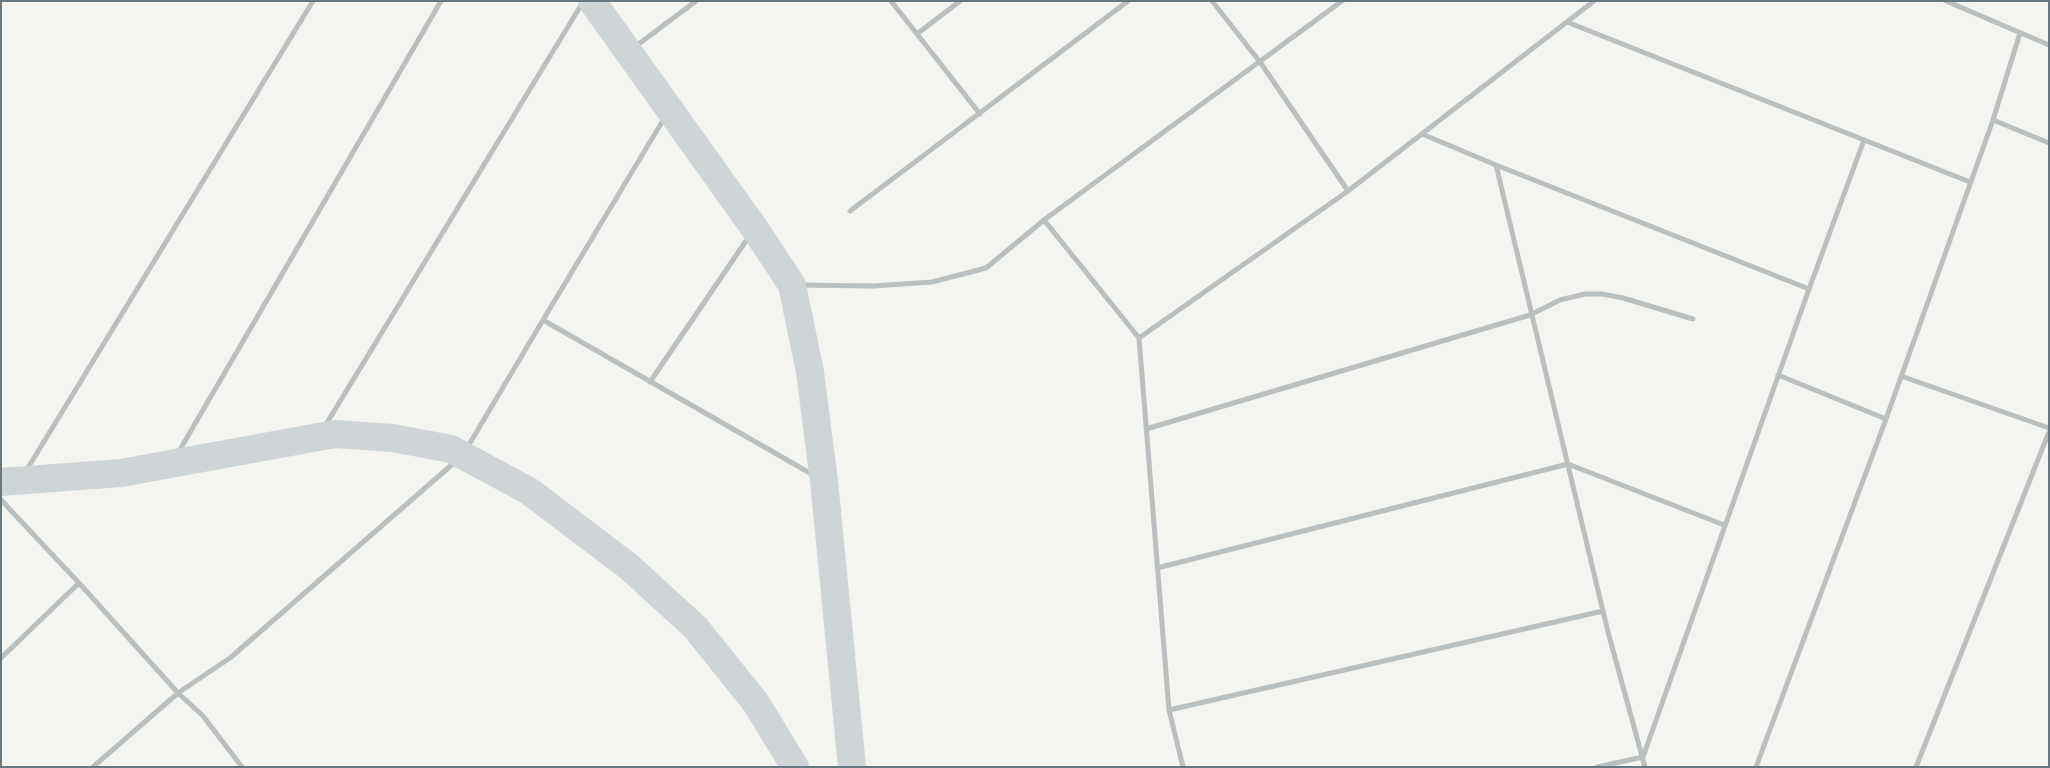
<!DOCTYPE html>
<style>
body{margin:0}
#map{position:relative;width:2050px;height:768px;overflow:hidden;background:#f4f4f1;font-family:Jost,sans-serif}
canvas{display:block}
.frame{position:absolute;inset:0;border:2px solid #67797e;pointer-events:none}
</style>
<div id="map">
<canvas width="2050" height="768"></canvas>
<div class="frame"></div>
</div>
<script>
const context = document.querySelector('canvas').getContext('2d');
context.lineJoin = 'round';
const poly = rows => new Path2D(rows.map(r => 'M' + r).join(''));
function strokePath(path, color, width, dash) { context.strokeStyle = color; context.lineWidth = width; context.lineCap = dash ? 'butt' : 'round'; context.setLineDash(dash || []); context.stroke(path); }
const street = poly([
 [891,1,980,114],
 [1212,1,1260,62,1348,191],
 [1946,1,2049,45],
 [1567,22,1970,182],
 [917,34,960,1],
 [636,46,696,1],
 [1993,120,2049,143],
 [1422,134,1496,165,1608,632,1645,767],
 [1496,165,1809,289,1643,757,1597,767],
 [850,211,1128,1],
 [1044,220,1342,1],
 [799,285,873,286,932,282,986,268,1044,220,1139,338,1169,710,1183,767],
 [1809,289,1864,140],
 [543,320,665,117],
 [1139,338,1348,191,1594,1],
 [1778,375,1886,419],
 [1901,376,2049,428],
 [650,382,750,235],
 [325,426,583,2],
 [1146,429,1530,315,1560,300,1585,294,1602,294,1623,298,1693,319],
 [467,448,543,320,815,476],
 [178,453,441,1],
 [26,471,313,1],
 [1,500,79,583,178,693,203,716,242,767],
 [1157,568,1568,464,1724,525],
 [1,658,79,583],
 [1169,710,1603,611],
 [93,767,178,693,230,658,455,462],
 [1756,767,1886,419,1993,120,2020,33],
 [1916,767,2049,432]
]);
const secondary = poly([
 [592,1,755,229,792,285,810,372,824,481,852,767],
 [1,482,121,473,335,434,393,438,451,449,529,491,628,566,695,627,756,703,795,767]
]);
strokePath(street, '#babfc0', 5);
strokePath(secondary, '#cfd5d6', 28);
</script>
